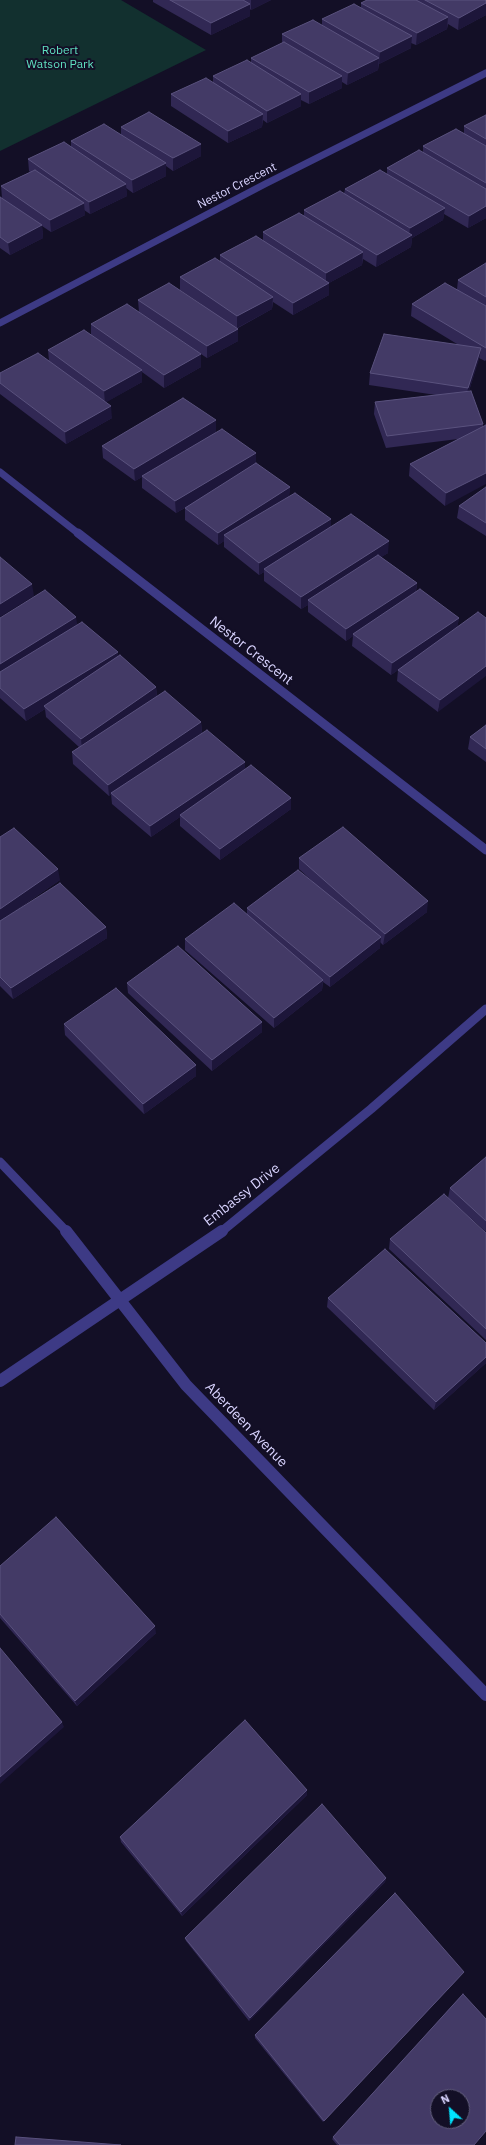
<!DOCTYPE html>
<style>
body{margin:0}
#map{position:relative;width:486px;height:2145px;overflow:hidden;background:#130f26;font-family:"IBM Plex Sans",sans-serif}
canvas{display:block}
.north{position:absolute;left:430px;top:2089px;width:40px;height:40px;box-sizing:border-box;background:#130f26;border:1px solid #625e7d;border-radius:50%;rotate:334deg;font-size:11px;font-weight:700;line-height:16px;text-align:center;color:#d9d4ff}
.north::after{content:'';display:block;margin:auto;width:14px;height:18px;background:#00e5ff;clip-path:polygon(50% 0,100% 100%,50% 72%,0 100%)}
</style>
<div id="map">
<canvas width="486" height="2145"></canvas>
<div class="north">N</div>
</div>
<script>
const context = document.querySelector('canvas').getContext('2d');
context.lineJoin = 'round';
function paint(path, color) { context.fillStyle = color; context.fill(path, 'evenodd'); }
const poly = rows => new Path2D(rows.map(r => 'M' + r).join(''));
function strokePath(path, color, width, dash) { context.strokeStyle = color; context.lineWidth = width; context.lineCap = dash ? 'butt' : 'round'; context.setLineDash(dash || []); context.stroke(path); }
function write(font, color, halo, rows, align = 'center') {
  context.font = font + ' "IBM Plex Sans",sans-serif'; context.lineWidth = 4; context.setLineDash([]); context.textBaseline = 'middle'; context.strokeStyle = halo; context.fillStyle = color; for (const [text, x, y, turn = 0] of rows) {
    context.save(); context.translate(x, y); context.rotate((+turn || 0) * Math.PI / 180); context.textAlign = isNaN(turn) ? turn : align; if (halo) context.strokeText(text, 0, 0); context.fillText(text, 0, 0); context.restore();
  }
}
const green = poly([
 [0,0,121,0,206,50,0,151]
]);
const minorFar2 = poly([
 [0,323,265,184,486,73],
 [0,472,79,534]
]);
const minorFar1 = poly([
 [78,533,486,850],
 [0,1162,67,1232],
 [221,1232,371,1109,486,1009]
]);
const minor = poly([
 [66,1231,186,1385,486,1695],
 [0,1381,222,1231]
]);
const wall = poly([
 [153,0,271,0,251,10,250,9,250,16,211,35,153,2],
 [367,0,486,0,486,15,458,30,448,24,447,29,416,45,411,43,411,48,379,64,378,70,347,85,342,82,342,88,309,104,301,100,301,106,267,123,263,120,262,127,228,143,171,106,171,94,213,83,213,76,251,63,251,58,282,43,282,34,322,25,322,19,361,8,361,3],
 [486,115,486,218,468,228,444,214,443,220,412,238,411,247,376,267,363,259,362,265,329,283,329,295,293,315,273,302,272,309,238,328,238,341,207,358,175,337,201,367,164,388,142,372,142,382,106,402,112,418,66,444,0,394,0,373,49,361,48,350,91,335,91,324,139,312,138,300,201,304,180,290,180,277,220,262,220,255,263,240,263,232,304,215,304,210,344,194,345,189,387,174,387,168,423,152,423,146,464,133,464,126],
 [121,127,201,156,173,171,166,166,166,176,133,193,126,188,127,196,90,214,84,210,85,215,51,232,42,226,43,238,10,255,0,248,0,197,2,198,1,186,30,172,29,171,28,159,71,147,71,141,121,135],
 [486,263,486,360,485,361,479,358,469,391,483,424,483,427,445,506,409,476,410,464,458,439,386,448,374,414,375,402,436,395,369,385,370,373,457,344,411,316,412,304,457,289,458,280],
 [216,420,216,433,256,464,290,487,289,496,331,527,388,553,381,557,417,583,416,592,459,618,438,712,397,681,398,670,391,675,352,646,353,636,346,641,308,612,308,605,301,609,264,581,264,572,259,575,224,547,224,541,218,545,185,520,185,508,192,504,176,513,142,488,142,477,135,481,103,458,102,446],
 [486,487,486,536,457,518,459,506],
 [0,618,77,625,118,656,156,687,157,697,201,722,202,733,245,762,245,769,291,809,220,860,180,826,180,817,151,837,112,804,111,794,109,796,73,764,72,752,79,747,46,717,45,709,26,721,0,698],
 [486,725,486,762,468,749,470,737],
 [0,836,0,837,60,880,5,918,106,927,107,938,13,999,0,986],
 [299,858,427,912,383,945,380,942,380,948,330,987,323,982,322,990,274,1028,185,950,185,939,247,915,247,908,313,882,299,869],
 [127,983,262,1032,212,1071,128,993],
 [64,1024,196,1065,196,1076,144,1114,65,1035],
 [486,1157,486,1232,448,1198,450,1188],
 [486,1233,486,1340,389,1249,390,1239],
 [328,1298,486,1343,486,1363,434,1410,327,1307],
 [0,1566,156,1633,77,1706,0,1618],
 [307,1795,182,1916,121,1842,120,1837],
 [386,1878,385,1882,249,2021,186,1941,185,1938],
 [464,1972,323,2122,255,2038,255,2035],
 [463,1994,474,2145,337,2145,332,2139]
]);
const shadedWall = poly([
 [251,0,271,0,251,10],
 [486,3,486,15,458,30,459,18],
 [250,4,250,16,211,35,211,23],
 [448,17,447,29,416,45,417,33],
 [412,36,411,48,379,64,380,52],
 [379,58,378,70,347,85,348,73],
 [342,76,342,88,309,104,309,92],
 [301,94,301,106,267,123,267,111],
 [263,114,262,127,228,143,228,131],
 [201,144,201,156,173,171,173,158],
 [166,163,166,176,133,193,132,180],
 [126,184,127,196,90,214,89,202],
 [84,203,85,215,51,232,50,220],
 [486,206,486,218,468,228,469,216],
 [445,208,443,220,412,238,411,247,376,267,377,255,409,237,410,228],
 [42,225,43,238,10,255,8,243],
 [363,252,362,265,329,283,329,295,293,315,293,303,326,285,326,273],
 [273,297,272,309,237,328,237,316],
 [238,329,238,341,207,358,207,346],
 [481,348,479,360,466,400,468,388],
 [201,354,201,367,164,388,164,375],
 [142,370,142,382,105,403,104,391],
 [111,406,112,418,66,444,65,432],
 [216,420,216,433,142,476,142,477,135,481,134,469],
 [256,453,256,466,176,513,175,501],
 [486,473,486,484,445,506,446,493],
 [290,487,289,499,224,535,224,541,218,545,218,533],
 [331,519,331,531,264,569,264,572,259,575,259,563],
 [389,541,388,553,311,602,308,600,308,605,301,609,301,597],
 [417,583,415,595,353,634,353,636,346,641,346,629],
 [32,584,34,596,0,617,0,604],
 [76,617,78,629,0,677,0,664],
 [459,618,457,630,391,675,392,663],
 [118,652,119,663,44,706,45,709,26,721,24,709],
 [486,666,486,676,438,712,440,700],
 [156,687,157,699,82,750,81,739],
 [201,722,202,734,111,793,111,794,109,796,108,785],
 [245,762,245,773,180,815,180,817,151,837,150,826],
 [291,798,291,809,220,860,220,849],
 [58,869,60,880,0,921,0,909],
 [428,901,427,912,383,945,385,934],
 [106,927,107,938,13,999,11,988],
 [381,937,380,948,330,987,330,977],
 [323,980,322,990,274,1028,274,1018],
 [262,1022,262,1032,212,1071,212,1060],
 [196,1065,196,1076,144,1114,143,1104],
 [486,1357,486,1363,434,1410,436,1402],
 [155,1626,156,1633,77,1706,75,1701],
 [62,1722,64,1727,0,1784,0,1777],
 [307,1790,307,1795,182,1916,181,1912],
 [386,1878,385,1882,249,2021,250,2018],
 [464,1972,461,1975,323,2122,324,2121]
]);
const building = poly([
 [170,0,243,0,250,4,211,23,170,0],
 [367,0,416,0,448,17,417,33,361,3,367,0],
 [425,0,485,0,486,1,486,3,459,18,425,0],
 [354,4,412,36,380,52,322,19,354,4],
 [313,20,379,58,348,73,282,34,313,20],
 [284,42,342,76,309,92,251,58,284,42],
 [247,60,301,94,267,111,213,76,247,60],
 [206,78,263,114,228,131,171,94,206,78],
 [149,112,201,144,173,158,121,127,149,112],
 [486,115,486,139,464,126,486,115],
 [104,124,166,163,132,180,71,141,104,124],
 [456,129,486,146,486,183,423,146,456,129],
 [64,142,126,184,89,202,28,159,64,142],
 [419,150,486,189,486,206,469,216,387,168,419,150],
 [35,170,84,203,50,220,1,186,35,170],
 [380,170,445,208,410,228,345,189,380,170],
 [340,191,412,235,377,255,304,210,340,191],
 [0,197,42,225,8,243,0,237,0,197],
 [299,213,363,252,326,273,263,232,299,213],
 [256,236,329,283,293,303,220,255,256,236],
 [215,258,273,297,237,316,180,277,215,258],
 [486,263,486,297,458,280,486,263],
 [169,283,238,329,207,346,138,300,169,283],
 [445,283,486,306,486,348,412,304,445,283],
 [127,304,201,354,164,375,91,324,127,304],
 [84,330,142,370,104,391,48,350,84,330],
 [384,334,481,348,468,388,370,373,384,334],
 [38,353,111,406,65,432,0,383,0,373,38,353],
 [471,391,483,424,387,436,375,402,471,391],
 [183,398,216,420,134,469,102,446,183,398],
 [486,425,486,473,446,493,410,464,486,425],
 [222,429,256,453,175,501,142,476,222,429],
 [256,463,290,487,218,533,185,508,256,463],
 [486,487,486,523,459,506,486,487],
 [295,493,331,519,259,563,224,535,295,493],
 [351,514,389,541,301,597,264,569,351,514],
 [378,555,417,583,346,629,308,600,378,555],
 [0,557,32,584,0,604,0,557],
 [420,589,459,618,392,663,353,634,420,589],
 [45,590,76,617,0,664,0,618,45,590],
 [478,612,486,618,486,666,440,700,398,670,478,612],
 [82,622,118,652,24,709,0,688,0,672,82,622],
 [120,655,156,687,81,739,44,706,120,655],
 [165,691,201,722,108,785,72,752,165,691],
 [486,725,486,749,470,737,486,725],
 [207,730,245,762,150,826,111,793,207,730],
 [251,765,291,798,220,849,180,815,251,765],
 [343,827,428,901,385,934,299,858,343,827],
 [14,828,58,869,0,909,0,837,14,828],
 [298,870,381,937,330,977,247,908,298,870],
 [60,883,106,927,11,988,0,977,0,921,60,883],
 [234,903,323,980,274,1018,185,939,234,903],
 [178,946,262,1022,212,1060,127,983,178,946],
 [116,988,196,1065,143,1104,64,1024,116,988],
 [486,1157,486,1221,450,1188,486,1157],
 [444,1194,486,1233,486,1329,390,1239,444,1194],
 [385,1249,486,1343,486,1357,436,1402,328,1298,385,1249],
 [56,1517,155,1626,75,1701,0,1614,0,1566,56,1517],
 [0,1648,62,1722,0,1777,0,1648],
 [245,1720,307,1790,181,1912,120,1837,245,1720],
 [322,1804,386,1878,250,2018,185,1938,322,1804],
 [395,1893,464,1972,324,2121,255,2035,395,1893],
 [463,1994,486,2019,486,2131,474,2145,340,2145,333,2137,463,1994],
 [438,2097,462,2097,462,2121,438,2121,438,2097],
 [16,2137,121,2145,15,2145,16,2137]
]);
const farParknames = [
 ["Robert",60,51],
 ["Watson Park",60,65]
];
const farStreetnames = [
 ["Nestor Crescent",237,186,-27]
];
const streetNames = [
 ["Nestor Crescent",251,651,38],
 ["Embassy Drive",242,1195,-38],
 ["Aberdeen Avenue",246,1425,46]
];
paint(green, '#12302f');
strokePath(minorFar2, '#3d3a85', 7);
strokePath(minorFar1, '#3d3a85', 9);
strokePath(minor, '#3d3a85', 12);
paint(wall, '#312854');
paint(shadedWall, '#1d163a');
paint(building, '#433a66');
strokePath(building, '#5a527e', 1);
write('12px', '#5fe0c0', '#130f26', farParknames);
write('12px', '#d9d4ff', '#130f26', farStreetnames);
write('14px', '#d9d4ff', '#130f26', streetNames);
</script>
